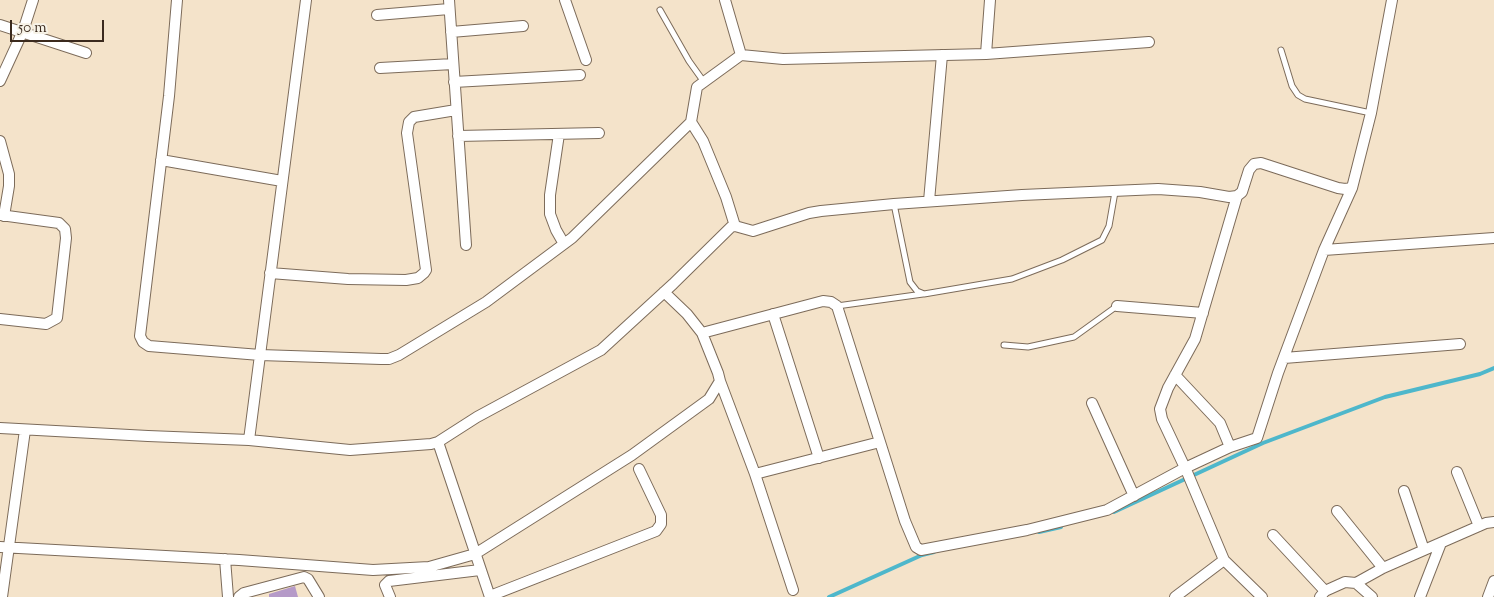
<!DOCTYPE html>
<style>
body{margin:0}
#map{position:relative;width:1494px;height:597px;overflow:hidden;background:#f4e3ca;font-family:"Sorts Mill Goudy",serif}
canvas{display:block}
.scale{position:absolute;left:10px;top:20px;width:94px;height:22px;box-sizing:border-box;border:2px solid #3b2a1e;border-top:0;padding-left:6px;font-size:15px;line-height:18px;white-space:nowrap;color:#3b2a1e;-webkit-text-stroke:4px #f7f3e8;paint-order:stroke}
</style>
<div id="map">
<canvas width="1494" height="597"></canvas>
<div class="scale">50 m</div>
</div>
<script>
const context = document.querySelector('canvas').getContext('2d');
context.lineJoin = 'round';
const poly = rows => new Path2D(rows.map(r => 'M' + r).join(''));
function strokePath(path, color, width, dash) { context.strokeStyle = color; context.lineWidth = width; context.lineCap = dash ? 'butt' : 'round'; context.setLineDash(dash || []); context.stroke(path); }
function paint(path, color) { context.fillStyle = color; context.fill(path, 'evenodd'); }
const stream = poly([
 [1114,512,1263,443,1385,397,1480,374,1494,368],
 [1039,532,1061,527],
 [829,597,922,555,934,552]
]);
const building = poly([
 [295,586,298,597,269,597,269,594]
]);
const service = poly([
 [660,10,689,61,704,82],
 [1281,50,1292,86,1298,95,1305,99,1371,113],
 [894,204,910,282,917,291,924,294,1012,279,1062,260,1102,240,1109,226,1115,192],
 [837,306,923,294],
 [1004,345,1028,347,1074,337,1117,306]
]);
const minor = poly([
 [177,0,169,96,140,336,143,342,149,346,260,355,381,359,389,359,399,355,486,302,572,238,691,122],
 [449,0,466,245],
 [565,0,586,60],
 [725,0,741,55],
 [377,15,449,9],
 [0,25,86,53],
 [451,32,523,26],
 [986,54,990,0],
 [380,68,453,64],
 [0,81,23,31,33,0],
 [454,82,580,75],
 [559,134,550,195,550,214,556,230,564,244],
 [458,136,599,133],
 [0,141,9,174,9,186,4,216],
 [161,160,282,181],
 [929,201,942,55],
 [0,215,59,223,65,229,66,238,57,318,46,324,0,319],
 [735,226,726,197,703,141,691,122,697,87,741,55,783,59,986,54,1149,42],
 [1324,250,1494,238],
 [270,273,348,279,406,280,418,278,424,273,426,270,407,133,409,122,414,117,456,110],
 [1117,306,1203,313],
 [773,314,819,458],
 [702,333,823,301,831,302,837,306,905,521,916,547,921,550,1027,530,1107,510,1185,468,1230,447,1257,438,1278,373,1324,250,1352,188,1371,113,1392,0],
 [1284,358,1460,344],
 [1175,375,1220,423,1230,447],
 [720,381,755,474,793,590],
 [1092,403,1134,496],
 [0,428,148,436,249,440,350,450,431,444,438,442,477,417,601,350,673,284,731,227,735,226,753,231,809,213,821,211,894,204,1022,195,1158,189,1200,192,1229,197,1237,196,1242,192,1249,170,1254,164,1261,163,1338,188,1345,189,1352,188],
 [249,440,306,0],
 [438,442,490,597],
 [1457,472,1479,526],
 [755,474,880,442],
 [1404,491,1424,550],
 [1337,511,1383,568],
 [1273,535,1325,591],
 [0,547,239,560,373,570,429,567,475,554,632,455,709,399,720,381,718,373,702,333,687,314,664,292],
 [225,559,228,597],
 [1224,560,1262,597],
 [1356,583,1383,568,1486,523,1494,522],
 [490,596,656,531,661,524,661,515,639,469],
 [2,597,25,430],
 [239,597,244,593,304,577,308,579,319,597],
 [390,597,385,585,389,581,480,570],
 [1175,597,1224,560,1187,472,1162,419,1160,409,1168,388,1195,339,1237,196],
 [1320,597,1325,591,1345,582,1356,583,1372,597],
 [1420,597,1441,543],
 [1488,597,1494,581]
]);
strokePath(stream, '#4eb7cb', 4);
paint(building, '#b59ac8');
strokePath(service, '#7c6b5a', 7);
strokePath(minor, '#7c6b5a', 12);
strokePath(service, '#fff', 5);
strokePath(minor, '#fff', 10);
</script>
